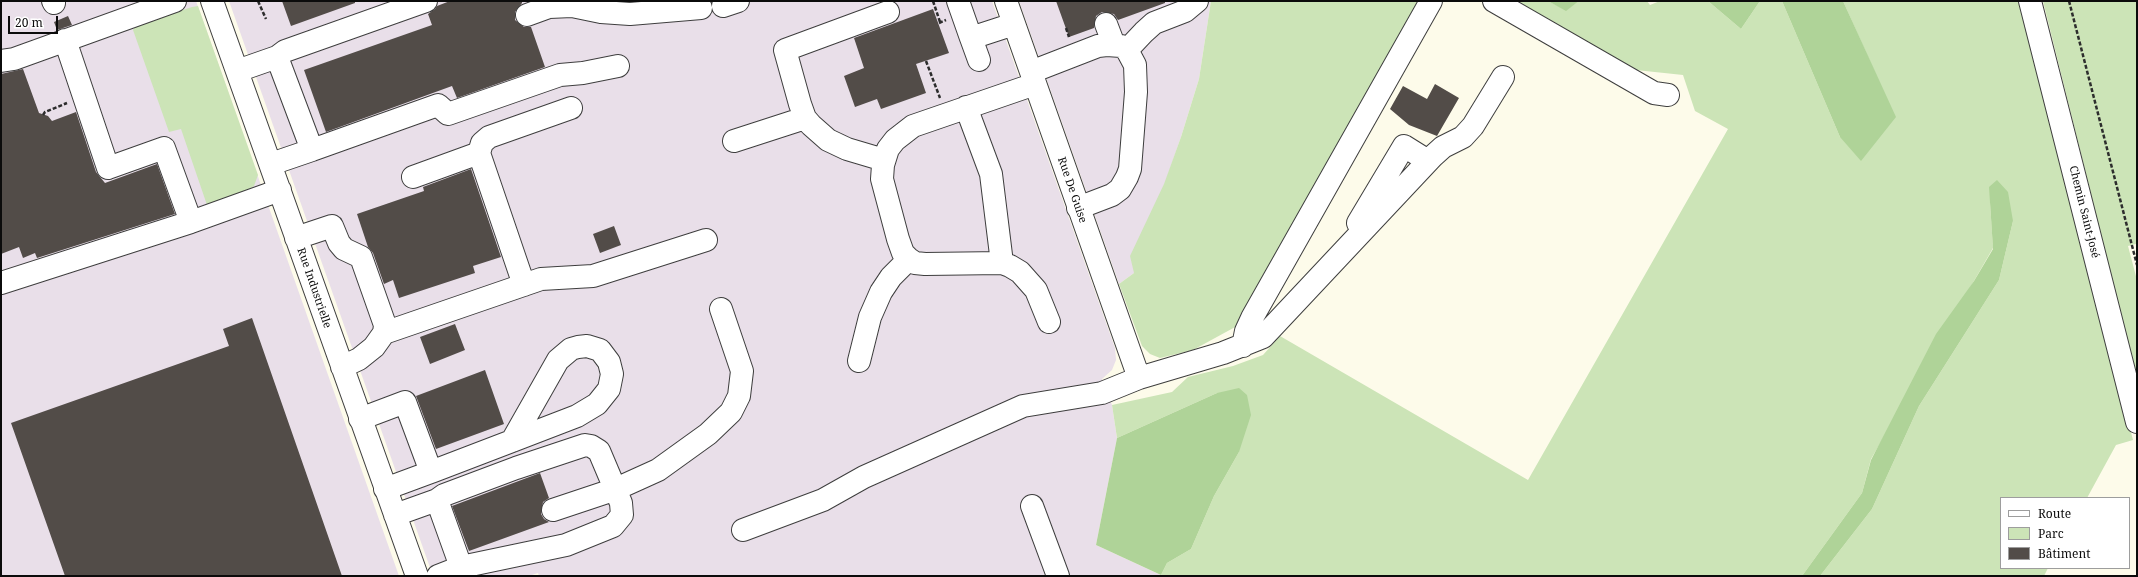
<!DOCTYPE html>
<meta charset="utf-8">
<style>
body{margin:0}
#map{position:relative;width:2138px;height:577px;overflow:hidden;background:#fdfbea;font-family:"Noto Serif",serif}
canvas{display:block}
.frame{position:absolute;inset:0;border:2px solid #0b0b0b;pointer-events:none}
.legend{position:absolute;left:2000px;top:497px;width:130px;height:72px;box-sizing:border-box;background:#fff;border:1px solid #9d9d9d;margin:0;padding:5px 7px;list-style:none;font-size:12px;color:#0b0b0b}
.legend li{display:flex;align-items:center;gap:8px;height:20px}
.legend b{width:20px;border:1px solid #9d9d9d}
.scale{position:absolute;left:8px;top:16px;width:50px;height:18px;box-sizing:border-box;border:2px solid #0b0b0b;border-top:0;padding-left:5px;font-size:12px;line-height:14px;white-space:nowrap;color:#0b0b0b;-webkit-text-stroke:3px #fff;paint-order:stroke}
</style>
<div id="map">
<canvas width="2138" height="577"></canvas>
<div class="frame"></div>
<ul class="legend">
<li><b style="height:5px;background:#fff"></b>Route</li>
<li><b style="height:11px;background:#cce4b7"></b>Parc</li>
<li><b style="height:11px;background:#524c48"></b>Bâtiment</li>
</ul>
<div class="scale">20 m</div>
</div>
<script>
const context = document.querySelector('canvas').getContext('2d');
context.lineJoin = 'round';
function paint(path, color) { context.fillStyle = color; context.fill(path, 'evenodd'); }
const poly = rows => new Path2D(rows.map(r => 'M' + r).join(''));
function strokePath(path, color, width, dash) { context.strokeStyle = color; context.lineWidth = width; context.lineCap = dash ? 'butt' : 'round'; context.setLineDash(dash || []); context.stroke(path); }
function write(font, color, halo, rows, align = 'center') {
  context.font = font + ' "Noto Serif",serif'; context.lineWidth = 4; context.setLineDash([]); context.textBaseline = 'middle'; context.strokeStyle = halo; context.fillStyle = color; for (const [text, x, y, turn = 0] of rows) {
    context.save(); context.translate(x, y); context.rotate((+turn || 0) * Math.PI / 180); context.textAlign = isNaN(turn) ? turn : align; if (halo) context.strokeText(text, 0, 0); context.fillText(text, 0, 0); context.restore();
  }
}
const industrial = poly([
 [1,1,196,1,399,576,1,576],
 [229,1,992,1,1115,348,1116,360,1112,370,1102,379,1112,405,1117,438,1096,545,1163,576,539,576,538,573,529,576,433,576],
 [1019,1,1211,1,1199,79,1181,137,1134,273,1119,284]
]);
const green = poly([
 [1211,1,1418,1,1256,296,1237,326,1193,350,1160,358,1150,354,1142,346,1119,284,1134,273,1130,256,1164,184,1181,137,1199,79],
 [1515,1,1548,1,1566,10,1579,1,1647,1,1650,5,1660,1,1708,1,1741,29,1760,1,1782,1,1840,137,1895,117,1843,1,2018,1,2133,440,2116,445,2087,498,2001,498,2001,568,2048,568,2044,576,1820,576,1872,509,1919,406,1999,280,2013,221,1990,202,1993,248,1871,459,1862,493,1802,576,1161,575,1167,563,1191,549,1214,496,1239,452,1217,393,1117,438,1112,405,1172,392,1188,377,1233,366,1263,355,1280,336,1528,480,1728,129,1695,111,1683,75,1636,70],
 [2043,1,2137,1,2137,248,2136,244,2128,246,2137,280,2137,379],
 [198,6,258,175,254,186,247,190,207,205,181,129,169,132,133,30,136,25,192,7]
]);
const forest = poly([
 [1548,1,1579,1,1566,11],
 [1708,1,1760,1,1741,29],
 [1782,1,1843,1,1896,117,1861,161,1840,137],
 [1997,180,2008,192,2013,221,1999,280,1919,406,1872,509,1820,576,1802,576,1862,493,1871,460,1936,334,1974,281,1993,249,1989,187],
 [1239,388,1247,395,1251,415,1239,452,1214,496,1191,549,1167,563,1161,575,1096,545,1117,438,1217,393]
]);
const building = poly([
 [282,1,355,1,355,3,291,26],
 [450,1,522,1,522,3,515,12,515,20,524,27,531,27,545,67,457,98,452,86,326,132,304,70,432,25,428,14,435,9,437,6],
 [1056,1,1165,1,1165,3,1118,20,1114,14,1102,12,1096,16,1094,28,1069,37],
 [933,9,949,53,916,64,926,93,881,109,877,99,855,107,844,76,864,68,854,38],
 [68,16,72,25,57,30,54,22],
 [23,69,39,113,48,116,52,121,76,112,96,172,105,183,157,164,175,214,37,258,35,253,23,258,19,247,1,254,1,74],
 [1435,84,1459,98,1437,136,1409,125,1390,109,1403,86,1427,99],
 [471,169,501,257,473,266,475,273,399,298,393,280,384,284,373,253,368,247,357,214,424,191,423,187],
 [614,226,621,245,600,253,593,234],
 [252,318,342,576,65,576,11,423,229,346,223,329],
 [455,324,465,350,430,364,420,337],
 [485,370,504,424,436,449,416,396],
 [540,473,549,498,543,502,541,514,544,519,549,522,469,551,452,506]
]);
const path = poly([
 [258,1,266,19],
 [933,1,940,22],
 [2069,1,2137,265],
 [939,23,946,20],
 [1066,28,1069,37],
 [926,61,940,98],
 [43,115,45,112,67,103]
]);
const minor = poly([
 [53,1,54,3],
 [212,1,417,576],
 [958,1,971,38,1014,24],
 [1006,1,1139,378],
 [1494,1,1654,93,1668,95],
 [2030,1,2137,422],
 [723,6,738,1],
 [549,7,572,6,601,12,630,14,701,8],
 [527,15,549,7,547,1],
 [1106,24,1114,45],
 [971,38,979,60],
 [65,40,108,168,164,148,191,222],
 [1127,50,1144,32,1154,23,1185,11,1197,1],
 [277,57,285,51,426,1],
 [1,61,14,59,175,1],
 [237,71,277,57,312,150,271,164],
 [1031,72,1098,46,1107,45,1121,46,1127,50,1135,65,1136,92,1130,169,1127,177,1120,189,1112,195,1078,208],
 [1035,84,913,126,895,140,888,149,883,165,882,179,898,239,903,253,909,259,915,263,925,264,1002,263,1010,266,1020,272,1036,290,1049,322],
 [966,107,991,174,1002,263],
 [734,141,805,118],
 [312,150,438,105,448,114,560,75,583,73,618,66],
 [479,153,482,143,489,137,571,108],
 [884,160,847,149,828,140,811,125,805,118,800,104,785,50,888,12],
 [413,177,479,153,524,285],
 [1358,223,1404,146,1428,161],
 [296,238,332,226,339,243,344,249,361,257,385,325,384,333,374,347,359,359,342,367],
 [1,283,191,222,280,190],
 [384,333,541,279,593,276,706,240],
 [1243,346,1246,331,1252,318,1431,1],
 [859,361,870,317,881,292,891,277,909,259],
 [360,419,405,402,431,472,385,489],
 [431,472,512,441,577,416,597,404,609,389,612,374,609,362,600,350,587,346,578,347,571,349,558,360,512,441],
 [437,500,444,495,516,468,585,445,591,446,599,451,621,503,622,515,613,526,566,545,461,567],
 [1032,506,1058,576],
 [553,510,616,489,658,470,708,434,731,412,739,396,742,371,721,309],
 [395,515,437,500,461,567,438,576],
 [743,530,823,500,864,477,1023,406,1102,393,1139,378,1223,353,1263,337,1433,156,1443,147,1463,137,1473,126,1503,77]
]);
const streetNames = [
 ["Rue De Guise",1072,190,71],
 ["Chemin Saint-José",2084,212,76],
 ["Rue Industrielle",314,288,71]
];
paint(industrial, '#e9dfe9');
paint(green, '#cce4b7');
paint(forest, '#afd398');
paint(building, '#524c48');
strokePath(minor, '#3e3e3e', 24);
strokePath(path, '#2d2d2d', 2.5, [4, 2]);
strokePath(minor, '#fff', 22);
write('11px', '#0b0b0b', '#fff', streetNames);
</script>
